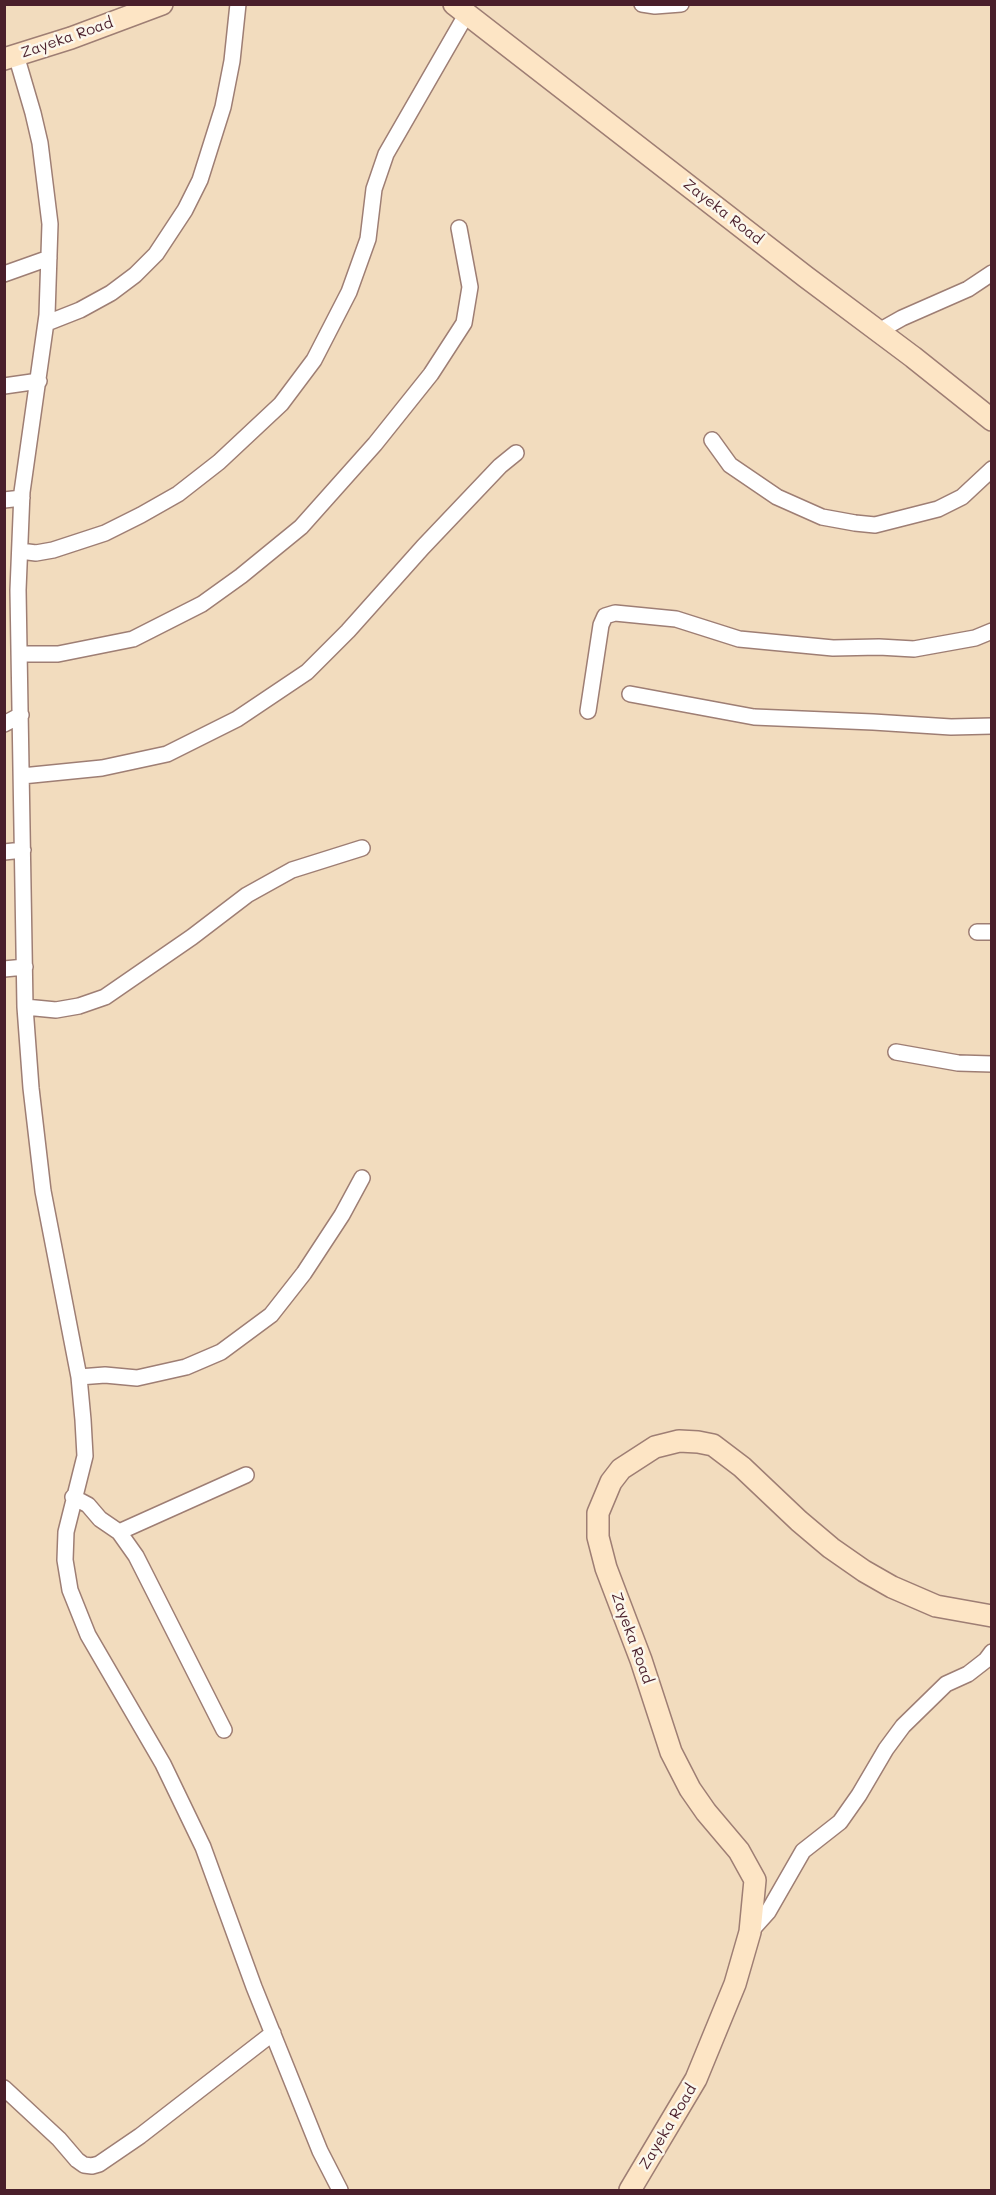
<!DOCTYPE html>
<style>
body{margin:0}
#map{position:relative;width:996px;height:2195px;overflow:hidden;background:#f2dcbe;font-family:Mali,sans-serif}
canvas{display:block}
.frame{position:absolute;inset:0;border:6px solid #4a1f2b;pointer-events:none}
</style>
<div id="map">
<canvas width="996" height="2195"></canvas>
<div class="frame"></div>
</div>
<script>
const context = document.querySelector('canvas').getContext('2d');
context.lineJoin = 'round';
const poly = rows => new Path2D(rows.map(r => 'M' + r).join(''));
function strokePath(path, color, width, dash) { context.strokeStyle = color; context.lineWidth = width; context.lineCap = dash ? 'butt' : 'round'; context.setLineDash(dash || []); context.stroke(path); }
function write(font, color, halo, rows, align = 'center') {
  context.font = font + ' Mali,sans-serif'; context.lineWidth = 5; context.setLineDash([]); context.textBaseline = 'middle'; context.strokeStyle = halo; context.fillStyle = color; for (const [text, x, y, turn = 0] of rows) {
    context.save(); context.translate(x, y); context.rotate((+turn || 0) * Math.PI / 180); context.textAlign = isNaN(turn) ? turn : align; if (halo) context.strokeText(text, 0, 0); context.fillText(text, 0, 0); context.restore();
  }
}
const street = poly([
 [642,4,655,6,681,4],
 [16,55,33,113,40,143,50,224,47,315,22,492,18,590,25,1007,31,1088,43,1191,79,1377,83,1420,85,1456,66,1532,65,1560,70,1590,88,1635,163,1764,203,1847,254,1987,320,2151,340,2190],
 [4,274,49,258],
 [47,323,80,310,111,293,135,275,156,254,185,210,200,180,223,107,232,61,238,4],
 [879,331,902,318,968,289,992,273],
 [4,386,39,381],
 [712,440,730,465,777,497,822,517,855,523,875,525,938,509,962,497,992,469],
 [4,500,22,498],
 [20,551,36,553,53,550,105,533,141,515,178,494,219,462,281,404,314,360,349,292,368,239,374,189,386,154,466,15],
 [19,654,58,654,133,639,202,604,241,576,301,527,375,444,431,374,464,323,470,287,459,228],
 [630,694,754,717,873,722,951,727,992,726],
 [588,711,601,625,605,616,615,613,676,619,739,639,833,648,879,647,914,649,975,638,992,631],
 [4,724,21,715],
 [22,776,102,768,167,754,237,719,307,672,348,631,423,547,500,466,516,453],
 [4,852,23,850],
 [977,932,992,932],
 [4,969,25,967],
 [25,1007,56,1010,79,1006,105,997,192,937,247,895,292,870,362,848],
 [896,1052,958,1063,992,1064],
 [79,1377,105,1375,137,1378,186,1367,221,1352,271,1315,304,1273,342,1215,362,1178],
 [73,1497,88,1505,100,1519,119,1532,136,1556,224,1730],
 [119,1532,246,1475],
 [750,1932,768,1912,803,1851,840,1822,859,1795,886,1749,903,1726,946,1684,968,1674,986,1660,992,1652],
 [4,2088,59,2139,77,2160,84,2165,92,2166,99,2164,140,2136,273,2033]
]);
const secondary = poly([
 [454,4,806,277,913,357,992,420],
 [4,59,71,38,162,4],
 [630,2190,696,2079,735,1984,750,1932,755,1880,739,1851,706,1812,690,1789,671,1752,641,1660,606,1568,598,1537,598,1513,611,1482,621,1469,655,1447,679,1441,698,1442,713,1445,742,1467,799,1521,831,1548,864,1571,892,1587,936,1606,992,1616]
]);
const streetNames = [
 ["Zayeka Road",67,38,-19],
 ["Zayeka Road",723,212,38],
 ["Zayeka Road",632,1638,70],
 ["Zayeka Road",668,2127,-59]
];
strokePath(street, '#9e7e74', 18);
strokePath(secondary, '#9e7e74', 24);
strokePath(street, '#fff', 15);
strokePath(secondary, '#fde5c5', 21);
write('15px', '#4a1f2b', '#fbf7ec', streetNames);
</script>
